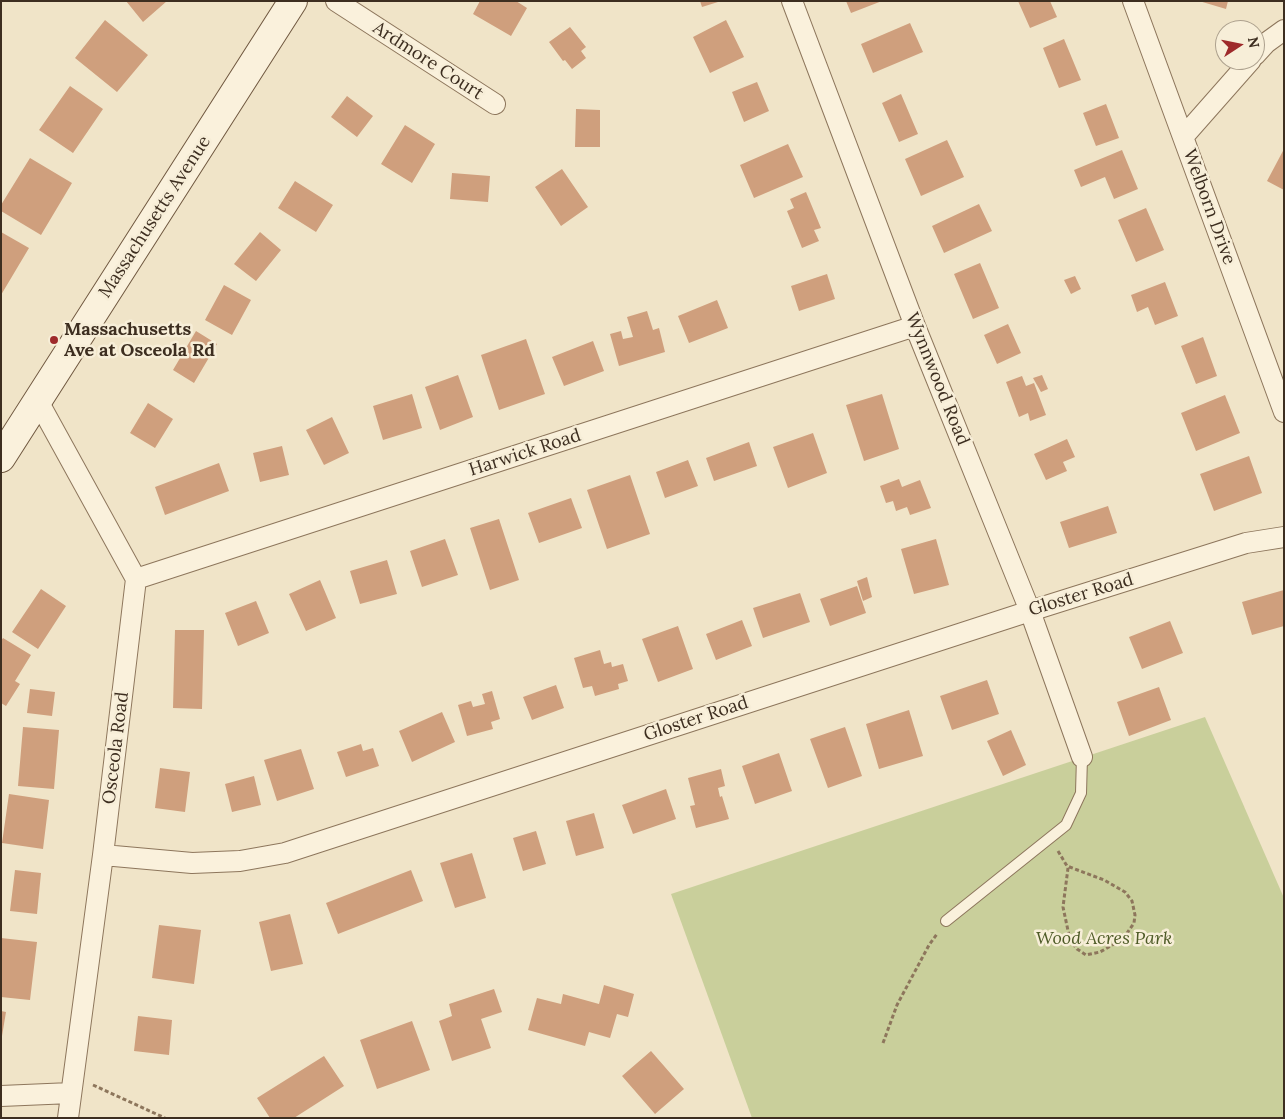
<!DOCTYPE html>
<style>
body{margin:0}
#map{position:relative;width:1285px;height:1119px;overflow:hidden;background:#f0e4c8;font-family:Lora,serif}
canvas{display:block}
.frame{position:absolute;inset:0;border:2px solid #3d2e20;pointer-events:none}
.north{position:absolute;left:1215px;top:20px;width:50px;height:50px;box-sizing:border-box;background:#f7eed8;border:1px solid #ada18e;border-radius:50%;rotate:79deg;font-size:14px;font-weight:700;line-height:20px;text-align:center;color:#3d2e20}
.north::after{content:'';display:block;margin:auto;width:18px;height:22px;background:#9e2a2b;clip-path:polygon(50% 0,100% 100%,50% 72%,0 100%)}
</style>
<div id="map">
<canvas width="1285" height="1119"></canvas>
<div class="frame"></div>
<div class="north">N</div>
</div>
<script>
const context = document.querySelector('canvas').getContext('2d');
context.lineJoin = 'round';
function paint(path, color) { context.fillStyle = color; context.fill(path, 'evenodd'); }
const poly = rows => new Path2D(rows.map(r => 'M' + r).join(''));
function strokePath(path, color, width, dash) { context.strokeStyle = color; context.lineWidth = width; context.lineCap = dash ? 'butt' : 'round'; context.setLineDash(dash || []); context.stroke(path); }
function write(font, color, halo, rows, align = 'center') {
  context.font = font + ' Lora,serif'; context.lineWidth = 5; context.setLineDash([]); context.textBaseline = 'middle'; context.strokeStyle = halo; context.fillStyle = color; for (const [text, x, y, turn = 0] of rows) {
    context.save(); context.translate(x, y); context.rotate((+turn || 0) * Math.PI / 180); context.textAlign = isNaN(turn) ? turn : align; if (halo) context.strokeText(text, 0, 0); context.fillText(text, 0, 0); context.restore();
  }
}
const green = poly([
 [1205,717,1284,898,1284,1118,752,1118,671,894]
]);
const building = poly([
 [126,1,167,1,143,22],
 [480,1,516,1,527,8,511,36,473,14],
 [700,1,718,1,718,2,702,7],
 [846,1,882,1,851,13],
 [1018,1,1050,1,1057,17,1030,28],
 [1199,1,1228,1,1226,9],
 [105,20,148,55,117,92,75,58],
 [726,20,744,57,710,73,693,37],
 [910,23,923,52,873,73,861,44],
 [570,27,586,47,581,51,586,58,572,69,565,60,563,61,549,42],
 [1064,39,1081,80,1059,88,1043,48],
 [757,82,769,111,744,122,732,92],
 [70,86,103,109,73,153,39,130],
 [901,94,918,134,899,142,882,103],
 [347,96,373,116,357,137,331,117],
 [1106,104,1119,138,1096,146,1083,113],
 [576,109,600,110,600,147,575,147],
 [405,125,435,144,412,183,381,164],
 [947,140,964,177,921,196,905,159],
 [788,144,803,177,754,198,740,165],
 [1284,149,1284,190,1267,181],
 [1122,150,1138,189,1114,199,1105,177,1081,187,1074,170],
 [30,158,72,183,41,235,1,211,1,205],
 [562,169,588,207,561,226,535,187],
 [452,173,490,176,488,202,450,199],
 [295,181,333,205,316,232,278,208],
 [806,192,821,228,814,230,819,241,802,248,787,211,794,208,790,199],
 [979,204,992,231,944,253,932,226],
 [1146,208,1164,250,1136,262,1118,220],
 [1,232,29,248,1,295],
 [260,232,281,250,256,281,234,264],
 [980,263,999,308,973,319,954,274],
 [827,274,835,299,799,311,791,286],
 [1075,276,1081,289,1071,294,1064,280],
 [1165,282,1178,316,1155,325,1148,307,1137,312,1131,295],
 [224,285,251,300,232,335,205,320],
 [717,300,728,328,689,343,678,316],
 [647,311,653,330,659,328,665,352,619,366,610,334,621,331,623,339,633,337,627,317],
 [1008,324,1021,353,997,364,984,335],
 [196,331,217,344,194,383,173,370],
 [1203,337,1217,376,1196,384,1181,346],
 [526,339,545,394,499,410,481,355],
 [593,341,604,371,564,386,552,357],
 [458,375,473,417,440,430,425,387],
 [1042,375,1048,389,1041,392,1033,378],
 [1022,376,1026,386,1034,383,1046,415,1030,421,1028,413,1019,417,1006,382],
 [412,394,422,428,383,440,373,406],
 [882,394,899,449,864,461,846,405],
 [1225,395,1240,433,1196,451,1181,413],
 [148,403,173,419,155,448,130,433],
 [332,417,349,453,324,465,306,430],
 [813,433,827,473,788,488,773,447],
 [1067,439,1075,457,1063,462,1067,471,1046,480,1034,454],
 [749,442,757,466,714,481,706,458],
 [282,446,289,475,260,482,253,453],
 [1249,456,1262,493,1214,511,1200,474],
 [688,460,698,486,665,498,656,472],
 [219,463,229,491,165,515,155,487],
 [630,475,650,534,607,549,587,490],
 [899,479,902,487,920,480,931,508,910,515,907,507,896,511,893,501,886,503,880,486],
 [571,498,582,528,539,543,528,513],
 [1108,506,1117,533,1069,548,1060,522],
 [499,519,519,580,490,590,470,528],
 [445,539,458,575,422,587,410,551],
 [936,539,949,585,914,594,901,549],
 [387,560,397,594,360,604,350,571],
 [867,577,872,597,863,601,857,581],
 [320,580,336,618,306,631,289,594],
 [857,586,866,613,830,626,820,599],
 [41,589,66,606,38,649,12,632],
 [1284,590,1284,626,1252,635,1242,602],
 [800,593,810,622,763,638,753,608],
 [256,601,269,633,238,646,225,613],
 [742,620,752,646,716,660,706,634],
 [1170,621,1183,653,1142,669,1129,637],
 [678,626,693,669,658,682,642,639],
 [175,630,204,630,202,709,173,708],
 [3,638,31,655,15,681,20,684,6,706,1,703,1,641],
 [600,650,604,664,611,662,612,667,623,664,628,681,618,684,619,689,595,696,592,686,583,688,574,658],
 [987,680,999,714,952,730,940,696],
 [556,685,564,708,532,720,523,697],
 [1159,687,1171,720,1129,736,1117,702],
 [30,689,55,692,52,716,27,713],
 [492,691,500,719,491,722,493,729,467,736,458,705,471,701,473,707,485,704,482,694],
 [909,710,923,756,879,769,866,724],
 [442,712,455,742,412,762,399,731],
 [23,727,59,730,54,789,18,786],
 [845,727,862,776,828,788,810,739],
 [1011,730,1026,765,1003,776,987,741],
 [361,744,363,751,373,748,379,766,346,777,337,752],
 [301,749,314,789,277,801,264,760],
 [779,753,792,791,755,804,742,766],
 [160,768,190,772,185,812,155,808],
 [721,769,725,786,718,788,720,797,722,796,729,819,696,828,690,806,695,805,688,778],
 [254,776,261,805,232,812,225,784],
 [666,789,676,819,633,834,622,805],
 [9,794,49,800,43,849,2,843],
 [594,813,604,848,576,856,566,821],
 [536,831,546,864,523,871,513,838],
 [472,853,486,898,455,908,440,863],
 [15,870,41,873,37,914,10,911],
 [411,870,423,901,338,934,326,903],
 [290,914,303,964,271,971,259,922],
 [159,925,201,930,194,984,152,978],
 [1,938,37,942,30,1000,1,997],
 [604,985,634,994,628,1017,617,1014,610,1038,589,1032,585,1046,528,1030,537,998,561,1004,563,994,599,1004],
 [494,989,502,1012,481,1019,491,1048,452,1061,439,1021,452,1016,449,1004],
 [1,1011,6,1012,2,1036,1,1036],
 [138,1016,172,1020,169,1055,134,1051],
 [412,1021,430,1070,377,1089,360,1040],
 [651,1051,684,1089,655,1114,622,1076],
 [324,1056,344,1086,294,1118,270,1118,257,1098]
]);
const path = poly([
 [1058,851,1067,866,1068,868,1063,907,1070,940,1077,949,1086,955,1100,952,1123,939,1134,923,1135,915,1132,901,1125,892,1104,880,1067,866],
 [883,1043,897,1005,929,945,937,934],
 [93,1085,165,1118]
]);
const service = poly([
 [946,921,1066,825,1081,793,1082,757]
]);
const minor = poly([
 [336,1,495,104],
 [792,1,915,326,1030,611,1082,757],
 [1133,1,1284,412],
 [1255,55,1266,43,1284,30],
 [1184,136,1251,60],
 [38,401,136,579,103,855,68,1118],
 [136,579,915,326],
 [103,855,192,863,240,861,285,853,1030,611,1246,543,1284,537],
 [1,1096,71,1093]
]);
const secondary = poly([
 [1,458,293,1]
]);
const markers = [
 [54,340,5,"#9e2a2b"]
];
const streetNames = [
 ["Ardmore Court",428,61,33],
 ["Welborn Drive",1209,207,70],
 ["Massachusetts Avenue",155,217,-57],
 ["Wynnwood Road",937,379,68],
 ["Harwick Road",525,453,-18],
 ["Gloster Road",1081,595,-17],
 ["Gloster Road",696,719,-18],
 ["Osceola Road",116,748,-83]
];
const poiNames = [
 ["Massachusetts",64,330],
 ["Ave at Osceola Rd",64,351]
];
const parkNames = [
 ["Wood Acres Park",1104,939]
];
paint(green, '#c9cf9b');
paint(building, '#cf9f7d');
strokePath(service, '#8d765c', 12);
strokePath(minor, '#8d765c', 22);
strokePath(secondary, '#6f573f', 30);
strokePath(path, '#8d765c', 3, [4, 2.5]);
strokePath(service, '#faf1dc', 10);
strokePath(minor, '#faf1dc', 20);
strokePath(secondary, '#faf1dc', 28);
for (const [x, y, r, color] of markers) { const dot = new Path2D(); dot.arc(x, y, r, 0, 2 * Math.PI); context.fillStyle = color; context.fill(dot); strokePath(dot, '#f7eed8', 2); }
write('18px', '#3d2e20', '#f7eed8', streetNames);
write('bold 18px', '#3d2e20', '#f7eed8', poiNames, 'left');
write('italic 18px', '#4d5a26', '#f7eed8', parkNames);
</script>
